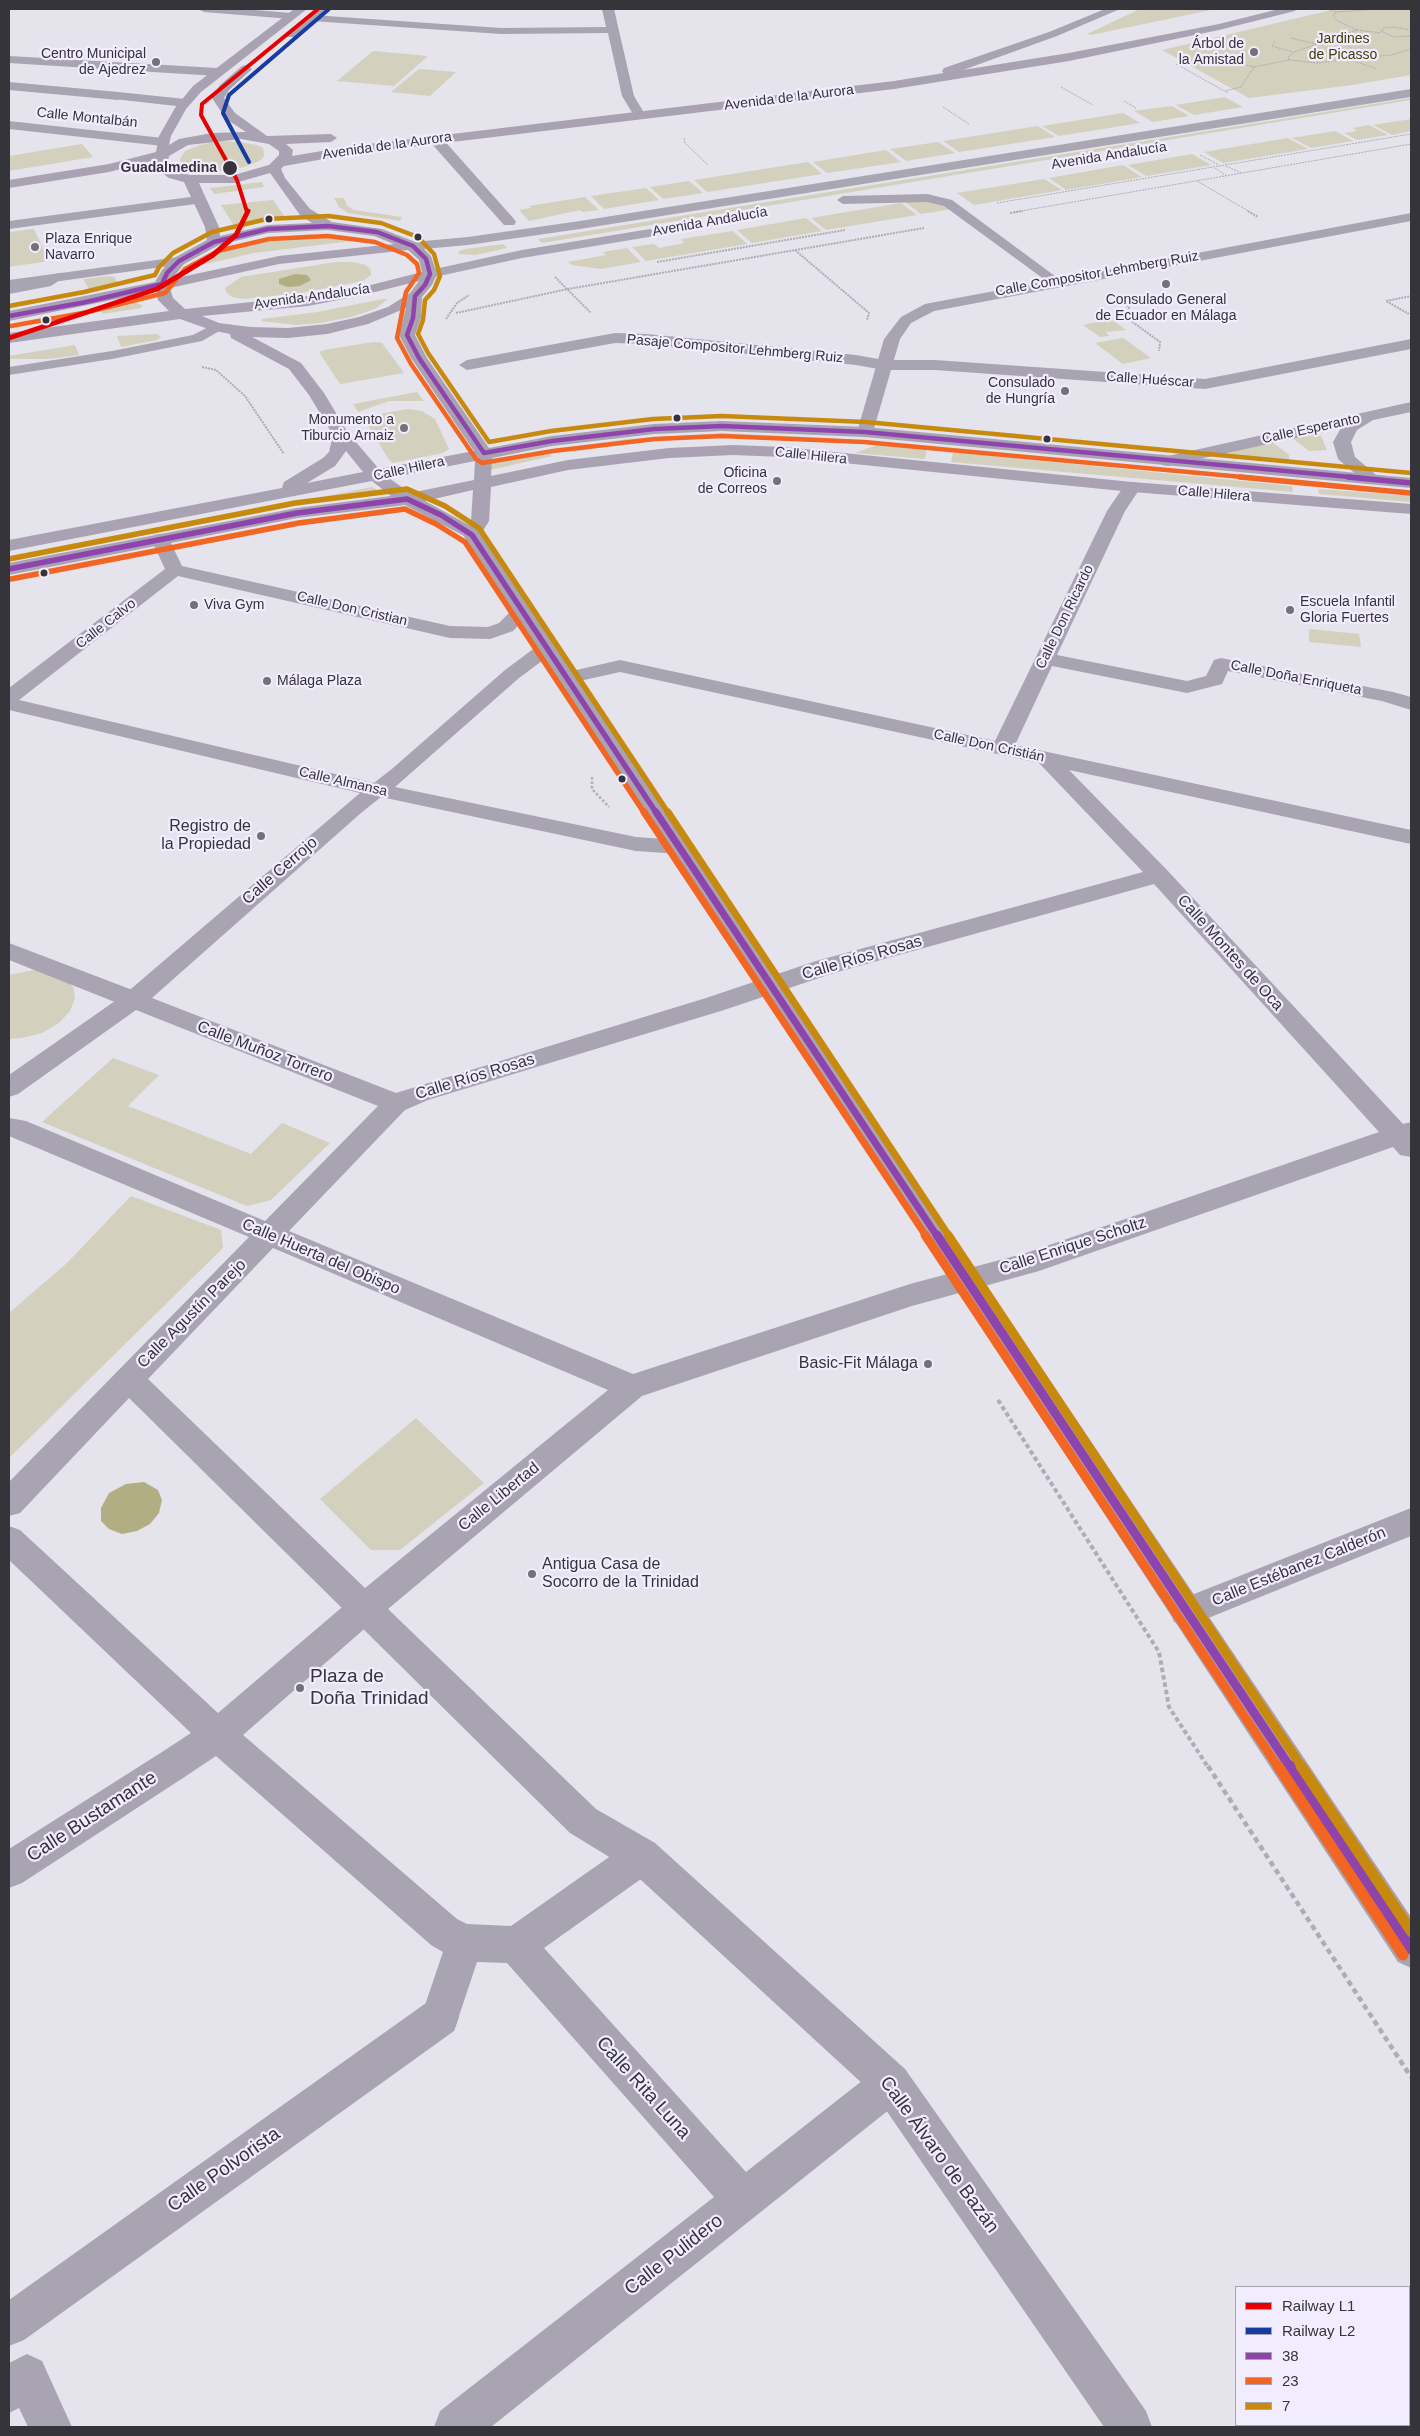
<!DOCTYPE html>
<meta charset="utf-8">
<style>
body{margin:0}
#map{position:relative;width:1420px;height:2436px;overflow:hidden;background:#e5e3ec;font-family:Helvetica,sans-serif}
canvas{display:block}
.frame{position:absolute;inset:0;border:10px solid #36343b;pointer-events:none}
.legend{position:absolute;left:1235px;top:2286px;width:175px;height:140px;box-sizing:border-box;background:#f2edfe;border:1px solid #a7a3b0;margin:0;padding:6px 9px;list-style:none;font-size:15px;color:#36343b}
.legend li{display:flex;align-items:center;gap:10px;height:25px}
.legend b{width:25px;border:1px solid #a7a3b0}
</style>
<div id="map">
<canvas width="1420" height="2436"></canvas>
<div class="frame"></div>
<ul class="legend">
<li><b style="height:6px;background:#e60000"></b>Railway L1</li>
<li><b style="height:6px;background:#173ba0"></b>Railway L2</li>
<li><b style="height:6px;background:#8e44ad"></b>38</li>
<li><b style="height:6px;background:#f26522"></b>23</li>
<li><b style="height:6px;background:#c78a0f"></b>7</li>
</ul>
</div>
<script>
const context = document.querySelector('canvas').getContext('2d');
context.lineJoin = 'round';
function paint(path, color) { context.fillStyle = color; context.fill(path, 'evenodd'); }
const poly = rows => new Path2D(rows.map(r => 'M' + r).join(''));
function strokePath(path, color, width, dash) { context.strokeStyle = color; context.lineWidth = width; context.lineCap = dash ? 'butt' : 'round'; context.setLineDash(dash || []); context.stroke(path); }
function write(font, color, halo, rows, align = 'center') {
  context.font = font + ' Helvetica,sans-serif'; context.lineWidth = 4.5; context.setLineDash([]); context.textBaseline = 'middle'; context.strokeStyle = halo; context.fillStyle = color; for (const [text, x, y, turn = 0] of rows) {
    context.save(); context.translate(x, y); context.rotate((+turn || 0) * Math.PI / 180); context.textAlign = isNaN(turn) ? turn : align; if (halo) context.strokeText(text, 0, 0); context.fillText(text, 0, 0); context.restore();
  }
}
const green = poly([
 [1140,9,1216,9,1091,35,1087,34],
 [1336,9,1411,9,1411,75,1352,85,1249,98,1162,50],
 [373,51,428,56,394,86,337,81],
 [419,69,456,72,430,96,391,92],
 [1225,97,1243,107,1194,115,1176,105],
 [1411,98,1411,100,542,243,538,239],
 [1172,106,1189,116,1153,122,1134,111],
 [1123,113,1140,123,1059,136,1042,126],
 [1411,119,1411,131,1392,135,1373,125],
 [1369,125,1388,135,1357,140,1344,133,1357,131,1353,128],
 [1038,126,1055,137,959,152,943,141],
 [1335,131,1353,141,1311,148,1292,138],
 [1288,138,1308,149,1223,163,1204,152],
 [220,141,240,142,257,145,263,148,264,156,261,160,245,167,223,171,201,170,181,163,180,159,185,151,200,145],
 [938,142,955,153,906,161,890,149],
 [82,144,93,157,9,171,9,156],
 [886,150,901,162,827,173,813,162],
 [1192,154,1211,165,1146,176,1128,165],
 [808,162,822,174,707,192,694,180],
 [1123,165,1142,177,1066,190,1049,178],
 [1044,179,1062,190,974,205,957,193],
 [689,181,703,193,663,199,650,187],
 [262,182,264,187,214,194,210,188],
 [646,188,659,200,604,209,591,196],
 [585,197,599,210,582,212,580,210,529,221,519,210,531,208,529,206],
 [334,198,344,198,347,206,354,210,402,217,400,221,348,213,339,207],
 [273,200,285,217,283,219,237,225,233,224,221,205],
 [930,200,953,209,921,214,905,202],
 [901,203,917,215,826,230,811,218],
 [806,218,822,231,752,243,737,230],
 [34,229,49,261,9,267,9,232],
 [733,231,747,244,646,261,632,247,654,244,659,248,684,243,681,239],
 [309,234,360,240,254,253,201,265,201,262,218,252,248,243],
 [503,244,507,248,476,255,459,254,459,251,466,249],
 [627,248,641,262,601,269,572,265,568,262,606,255,603,252],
 [336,262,352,262,366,265,371,270,371,275,363,281,301,293,244,299,232,297,226,292,225,288,241,277],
 [108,276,115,277,117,282,113,285,90,291,83,279],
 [383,299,388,299,375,309,351,317,320,323,296,325,261,321,262,319,317,312],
 [135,303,142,305,141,308,103,314,101,308],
 [80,313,82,316,9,328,9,325],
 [1106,320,1114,321,1126,330,1106,332,1109,336,1100,337,1083,325],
 [157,334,161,337,157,340,121,347,117,336],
 [1123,338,1151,358,1123,364,1095,343],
 [373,342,382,343,404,373,340,384,319,352,324,350],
 [75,345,79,355,48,359,9,359,9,356],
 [417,392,424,401,389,401,358,412,353,404],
 [408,409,422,411,435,419,449,449,443,453,393,463,389,460,366,422,384,413],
 [721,433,833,438,835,440,725,436,631,443,573,452,571,447,627,439],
 [1316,433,1321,436,1327,450,1309,451,1292,438],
 [1272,442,1289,455,1289,462,1214,455],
 [880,444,927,449,925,459,855,453],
 [548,452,552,456,490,470,490,463],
 [953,452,1292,486,1293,492,951,462],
 [372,487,382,493,298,505,295,502],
 [1318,489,1411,496,1411,502,1319,494],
 [251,510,253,514,9,561,9,557],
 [1309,629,1359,634,1361,647,1309,642],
 [34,970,48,972,63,977,73,987,75,998,70,1011,59,1023,42,1033,22,1038,9,1039,9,975],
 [113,1058,159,1075,128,1106,251,1154,282,1123,330,1143,271,1200,247,1206,42,1122],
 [131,1196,221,1230,223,1248,9,1458,9,1313,67,1263],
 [416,1418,484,1483,400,1550,371,1550,320,1499]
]);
const water = poly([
 [295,274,307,275,311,280,300,286,288,287,279,284,279,279],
 [144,1482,158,1490,162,1500,159,1513,150,1524,137,1531,122,1534,109,1529,101,1521,101,1508,109,1493,126,1484]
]);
const pathFar4 = poly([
 [1326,9,1336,12],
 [1357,30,1381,33],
 [1411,30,1393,27,1384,28,1381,31,1394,37,1411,36],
 [1291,38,1316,44],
 [1334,39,1350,47,1356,58,1348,59,1377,69],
 [1275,41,1272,46,1293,52],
 [1212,57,1254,67,1241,87,1225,91],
 [1356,58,1391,55,1411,49],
 [1289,60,1288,57,1294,52,1357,30,1338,21,1333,16,1336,12,1381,9],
 [1176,64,1228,93],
 [1254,67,1289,60,1318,63,1348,59],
 [1061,87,1093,105],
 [1124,101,1136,108],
 [943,107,969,124],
 [684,138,685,143,708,165],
 [1200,155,1219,165],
 [1226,166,1241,173],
 [1215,168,1227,176],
 [1197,181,1250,212],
 [997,203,1411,134],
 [1015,212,1411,144]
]);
const pathFar3 = poly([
 [1248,211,1258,217],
 [1010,213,1023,211],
 [795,250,869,313,867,320],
 [657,262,845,230],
 [555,277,591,313],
 [1119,300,1129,307,1127,318,1160,342,1159,351],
 [456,313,568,289,924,228],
 [1409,314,1386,301,1411,296],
 [446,319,457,303,469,295],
 [202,367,216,370,245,396,284,454]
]);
const pathFar2 = poly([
 [592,777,592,789,609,807]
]);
const pathFar1 = poly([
 [998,1400,1159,1652,1169,1707,1208,1767]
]);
const path = poly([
 [1208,1766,1411,2077]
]);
const service = poly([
 [927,194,952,200,1063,282,1057,286,1052,285,944,206,927,202,843,204,837,200,843,196,927,194],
 [58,273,64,277,51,286,9,294,9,286,42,280,58,273],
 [216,323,223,327,221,330,202,341,112,359,9,375,9,367,112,351,193,335,216,323]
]);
const pedestrian = poly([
 [118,92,185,99,191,103,185,107,114,99,112,96,118,92],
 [436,136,441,137,514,219,516,222,514,225,504,225,431,143,430,140,436,136],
 [198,196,205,200,203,203,9,229,9,221,198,196],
 [615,333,647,334,856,355,884,360,935,360,1205,379,1411,339,1411,349,1205,389,935,370,884,370,856,365,647,344,615,343,467,370,459,365,467,360,615,333],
 [9,943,143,994,146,1000,143,1006,134,1008,125,1006,9,960,9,943],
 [9,1526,20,1530,218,1713,354,1597,366,1592,378,1597,382,1607,378,1617,243,1735,457,1919,467,1924,511,1926,629,1843,642,1838,655,1843,660,1856,655,1869,544,1948,746,2172,877,2069,891,2063,905,2069,911,2083,905,2097,491,2427,434,2427,440,2411,714,2197,507,1963,477,1962,454,2031,440,2036,426,2031,421,2017,443,1952,431,1945,216,1756,186,1776,174,1781,162,1776,157,1764,162,1752,191,1733,9,1560,9,1526],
 [27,2354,42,2361,72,2427,28,2427,19,2408,9,2413,9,2363,27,2354]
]);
const minor = poly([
 [602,9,614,9,634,96,646,116,644,119,636,119,622,96,608,33,501,34,312,21,306,18,312,15,501,28,606,27,602,9],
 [1105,9,1120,9,1057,36,952,74,944,74,942,71,944,68,1049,32,1105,9],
 [9,56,217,68,223,72,217,76,9,63,9,56],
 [9,82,118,92,124,96,118,100,9,90,9,82],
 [9,121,163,138,169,142,163,146,9,129,9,121],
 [1411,213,1411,221,934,311,911,323,900,339,873,432,871,436,865,437,859,436,857,432,884,339,901,317,925,304,1411,213],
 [179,257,184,258,186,261,184,264,9,288,9,280,179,257],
 [1411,402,1411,412,1373,420,1357,430,1351,442,1355,457,1381,479,1378,483,1372,484,1366,483,1338,459,1333,442,1341,428,1168,466,1162,465,1159,461,1162,457,1168,456,1411,402],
 [1132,482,1138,483,1141,487,1125,511,1057,655,1187,681,1206,676,1214,660,1221,658,1393,692,1411,697,1411,710,1382,701,1228,671,1222,684,1187,693,1052,666,1015,745,1411,830,1411,844,1069,770,1167,870,1403,1124,1411,1122,1411,1157,1400,1155,1393,1147,1039,1271,912,1306,642,1396,388,1609,596,1809,655,1843,905,2069,1146,2411,1152,2427,1104,2427,877,2097,629,1869,570,1833,129,1398,20,1513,9,1516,9,1482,249,1237,9,1136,9,1118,26,1121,265,1221,378,1106,136,1010,18,1094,9,1097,9,1075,125,994,360,793,9,710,9,688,165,569,151,539,154,535,160,534,166,535,169,539,182,566,450,626,488,627,499,623,515,607,529,607,532,611,513,631,490,639,450,638,178,576,19,700,374,783,393,768,505,670,540,644,547,642,554,644,557,648,554,652,519,678,395,787,636,837,679,840,687,842,690,847,687,852,679,854,636,851,381,797,361,813,152,998,396,1093,706,998,816,961,1143,872,1039,763,620,672,566,684,559,682,556,678,559,674,620,660,995,741,1107,511,1126,483,1132,482],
 [1154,884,1379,1132,1026,1253,910,1284,633,1374,289,1231,405,1110,428,1100,724,1010,834,973,1154,884],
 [273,1248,608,1390,365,1588,148,1379,273,1248],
 [1411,1508,1411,1536,1186,1627,1174,1622,1170,1612,1174,1602,1411,1508],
 [174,1747,186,1752,191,1764,186,1776,22,1883,9,1888,9,1849,162,1752,174,1747],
 [440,1998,454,2003,459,2017,454,2031,24,2340,9,2346,9,2300,426,2003,440,1998]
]);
const tertiary = poly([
 [198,9,243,9,291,13,297,16,291,19,204,12,198,9],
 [472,530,478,531,481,535,1411,1917,1411,1968,1398,1962,463,535,466,531,472,530]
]);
const secondary = poly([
 [294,9,307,9,201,92,186,109,171,136,169,145,179,139,212,133,246,132,226,119,212,98,220,85,242,66,246,65,252,69,229,90,224,98,235,113,267,136,331,134,337,138,331,142,286,144,293,150,292,156,352,146,894,81,1069,53,1219,24,1279,9,1296,9,1295,11,1219,30,1069,61,894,89,352,154,284,166,281,169,285,178,310,209,332,222,382,229,418,243,431,256,437,274,432,285,422,297,421,318,415,335,427,358,489,448,552,436,654,424,722,421,865,427,1411,478,1411,488,865,437,722,431,654,434,552,446,492,458,491,476,568,460,669,448,733,445,784,447,1132,482,1411,504,1411,514,1132,492,784,457,733,455,669,458,568,470,491,487,489,521,478,539,472,540,405,505,297,518,9,575,9,563,297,508,391,496,372,481,9,551,9,540,282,488,284,482,323,458,329,452,333,435,309,395,289,369,231,338,230,334,211,330,180,319,9,343,9,333,169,311,158,300,156,291,9,321,9,311,155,282,162,270,174,258,207,240,205,227,184,182,169,178,155,168,153,165,155,160,109,172,9,188,9,180,109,164,156,152,159,136,175,108,193,86,294,9],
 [241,139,269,144,279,151,279,155,269,165,234,175,190,175,179,172,167,164,169,156,188,145,241,139],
 [270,173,300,215,312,223,268,225,220,236,219,227,199,183,235,183,270,173],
 [328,230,374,236,394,244,279,256,172,279,184,264,219,245,268,233,328,230],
 [408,250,419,260,422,272,359,288,308,296,185,309,173,298,170,288,279,264,408,250],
 [419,281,410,293,388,307,359,317,327,324,288,328,250,327,219,323,202,316,308,306,359,296,419,281],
 [406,308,399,335,411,358,474,451,379,469,348,433,324,393,301,363,252,337,288,338,327,334,368,324,406,308],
 [346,451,363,472,307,483,335,466,346,451],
 [475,461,474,480,410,493,389,478,475,461],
 [473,490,471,521,469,525,425,501,473,490],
 [317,9,330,9,294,37,286,37,286,33,317,9]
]);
const primary = poly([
 [1411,89,1411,97,580,229,468,245,413,250,406,246,413,242,468,237,580,221,1411,89],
 [650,229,657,233,655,236,522,258,430,278,423,274,430,270,522,250,650,229]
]);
const bus1Far4 = poly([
 [9,316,86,302,162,284,167,273,179,261,214,242,268,229,328,226,377,232,413,246,426,259,430,274,425,285,415,296,413,318,407,335,419,358,484,453,552,441,654,429,722,426,865,432,1361,478]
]);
const bus1Far3 = poly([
 [1348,477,1411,483],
 [9,569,297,513,407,499,441,515,472,535,657,814]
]);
const bus1Far2 = poly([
 [656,812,937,1236]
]);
const bus1Far1 = poly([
 [937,1235,1290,1767]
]);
const bus1 = poly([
 [1290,1766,1411,1949]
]);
const bus2Far4 = poly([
 [11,326,88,312,165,293,185,269,218,251,269,239,328,236,375,242,407,255,417,264,419,273,406,292,397,338,411,364,476,459,482,463,553,451,655,439,722,436,864,442,1253,478]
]);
const bus2Far3 = poly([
 [1240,477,1410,493],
 [11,579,299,523,405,509,436,524,465,542,645,814]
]);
const bus2Far2 = poly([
 [644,812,926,1236]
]);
const bus2Far1 = poly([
 [925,1235,1278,1767]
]);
const bus2 = poly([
 [1278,1766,1403,1955]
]);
const bus3Far4 = poly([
 [9,306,84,292,155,275,159,267,173,253,212,232,267,219,329,216,381,223,418,237,434,254,440,276,434,290,425,300,423,320,418,334,428,353,489,442,551,431,653,419,722,416,866,422,1411,473]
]);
const bus3Far3 = poly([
 [9,559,295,503,407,489,445,506,479,528,669,814]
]);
const bus3Far2 = poly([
 [668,812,949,1236]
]);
const bus3Far1 = poly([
 [948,1235,1302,1767]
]);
const bus3 = poly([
 [1301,1766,1411,1931]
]);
const rail1Far1 = poly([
 [247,212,237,180,201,115,202,104,318,9]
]);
const rail1 = poly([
 [9,338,157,289,213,255,236,235,248,211]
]);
const rail2 = poly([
 [249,162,223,113,229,95,329,9]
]);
const markers = [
 [1254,52,5,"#737179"],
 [156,62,5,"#737179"],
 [230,168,8,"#36343b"],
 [269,219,4.5,"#36343b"],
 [418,237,4.5,"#36343b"],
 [35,247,5,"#737179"],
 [1166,284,5,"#737179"],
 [46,320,4.5,"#36343b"],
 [1065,391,5,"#737179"],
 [677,418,4.5,"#36343b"],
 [404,428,5,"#737179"],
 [1047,439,4.5,"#36343b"],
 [777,481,5,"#737179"],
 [44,573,4.5,"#36343b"],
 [194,605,5,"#737179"],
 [1290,610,5,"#737179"],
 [267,681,5,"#737179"],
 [622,779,4.5,"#36343b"],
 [261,836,5,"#737179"],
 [928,1364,5,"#737179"],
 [532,1574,5,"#737179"],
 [300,1688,5,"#737179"]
];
const farParknames = [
 ["Jardines",1343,39],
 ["de Picasso",1343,55]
];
const farPoinames = [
 ["Árbol de",1244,44],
 ["la Amistad",1244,60],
 ["Centro Municipal",146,54],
 ["de Ajedrez",146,70],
 ["Plaza Enrique",45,239,"left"],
 ["Navarro",45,255,"left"],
 ["Consulado General",1166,300,"center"],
 ["de Ecuador en Málaga",1166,316,"center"],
 ["Consulado",1055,383],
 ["de Hungría",1055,399],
 ["Monumento a",394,420],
 ["Tiburcio Arnaiz",394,436],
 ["Oficina",767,473],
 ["de Correos",767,489],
 ["Escuela Infantil",1300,602,"left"],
 ["Gloria Fuertes",1300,618,"left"],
 ["Viva Gym",204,605,"left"],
 ["Málaga Plaza",277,681,"left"]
];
const farStreetnames = [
 ["Avenida de la Aurora",789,98,-7],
 ["Calle Montalbán",87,118,6],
 ["Avenida de la Aurora",387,146,-8],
 ["Avenida Andalucía",1109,156,-9],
 ["Avenida Andalucía",710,222,-10],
 ["Calle Compositor Lehmberg Ruiz",1097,274,-10],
 ["Avenida Andalucía",312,297,-8],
 ["Pasaje Compositor Lehmberg Ruiz",735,349,5],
 ["Calle Huéscar",1150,380,4],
 ["Calle Esperanto",1311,429,-12],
 ["Calle Hilera",811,456,6],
 ["Calle Hilera",409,469,-12],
 ["Calle Hilera",1214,494,5],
 ["Calle Don Cristian",352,609,13],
 ["Calle Don Ricardo",1065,617,-64],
 ["Calle Calvo",106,624,-38],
 ["Calle Doña Enriqueta",1296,678,11],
 ["Calle Don Cristián",989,746,12],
 ["Calle Almansa",343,782,13]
];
const farStopnames = [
 ["Guadalmedina",217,168]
];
const poiNames = [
 ["Registro de",251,827],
 ["la Propiedad",251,845],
 ["Basic-Fit Málaga",918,1364],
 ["Antigua Casa de",542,1565,"left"],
 ["Socorro de la Trinidad",542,1583,"left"]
];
const streetNames = [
 ["Calle Cerrojo",280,871,-41],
 ["Calle Montes de Oca",1230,953,48],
 ["Calle Ríos Rosas",862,958,-16],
 ["Calle Muñoz Torrero",265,1052,21],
 ["Calle Ríos Rosas",475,1077,-17],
 ["Calle Enrique Scholtz",1073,1246,-18],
 ["Calle Huerta del Obispo",321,1257,23],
 ["Calle Agustín Parejo",192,1314,-45],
 ["Calle Libertad",499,1497,-39],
 ["Calle Estébanez Calderón",1299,1567,-22]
];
const nearPoinames = [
 ["Plaza de",310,1677],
 ["Doña Trinidad",310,1699]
];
const nearStreetnames = [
 ["Calle Bustamante",92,1817,-33],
 ["Calle Rita Luna",643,2088,48],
 ["Calle Álvaro de Bazán",939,2155,54],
 ["Calle Polvorista",224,2170,-35],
 ["Calle Pulidero",674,2255,-38]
];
paint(green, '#d3d0be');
paint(water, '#b2ae83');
strokePath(pathFar4, '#afacb6', 1, [2, 1]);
strokePath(pathFar3, '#afacb6', 2, [2, 1]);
strokePath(pathFar2, '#afacb6', 2.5, [2.5, 2]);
strokePath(pathFar1, '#afacb6', 4, [4.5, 3]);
strokePath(path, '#afacb6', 4.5, [5.5, 4]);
paint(service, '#a9a4b2');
paint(pedestrian, '#a9a4b2');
paint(minor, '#a9a4b2');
paint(tertiary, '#a9a4b2');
paint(secondary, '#a8a2b2');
paint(primary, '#aaa7b5');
strokePath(bus1Far4, '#8e44ad', 4.5);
strokePath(bus1Far3, '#8e44ad', 5.5);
strokePath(bus1Far2, '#8e44ad', 7);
strokePath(bus1Far1, '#8e44ad', 9);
strokePath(bus1, '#8e44ad', 11);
strokePath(bus2Far4, '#f26522', 4.5);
strokePath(bus2Far3, '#f26522', 5.5);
strokePath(bus2Far2, '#f26522', 7);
strokePath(bus2Far1, '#f26522', 9);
strokePath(bus2, '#f26522', 11);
strokePath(bus3Far4, '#c78a0f', 4.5);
strokePath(bus3Far3, '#c78a0f', 5.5);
strokePath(bus3Far2, '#c78a0f', 7);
strokePath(bus3Far1, '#c78a0f', 9);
strokePath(bus3, '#c78a0f', 11);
strokePath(rail1Far1, '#e60000', 4);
strokePath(rail1, '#e60000', 5);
strokePath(rail2, '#173ba0', 4);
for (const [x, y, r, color] of markers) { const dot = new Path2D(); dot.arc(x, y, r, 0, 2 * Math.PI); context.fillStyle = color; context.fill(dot); strokePath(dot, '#f2edfe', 2); }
write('14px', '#423d07', '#f2edfe', farParknames);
write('14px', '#36343b', '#f2edfe', farPoinames, 'right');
write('14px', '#36343b', '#f2edfe', farStreetnames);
write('bold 14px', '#36343b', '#f2edfe', farStopnames, 'right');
write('16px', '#36343b', '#f2edfe', poiNames, 'right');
write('16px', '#36343b', '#f2edfe', streetNames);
write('19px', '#36343b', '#f2edfe', nearPoinames, 'left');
write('19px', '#36343b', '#f2edfe', nearStreetnames);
</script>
